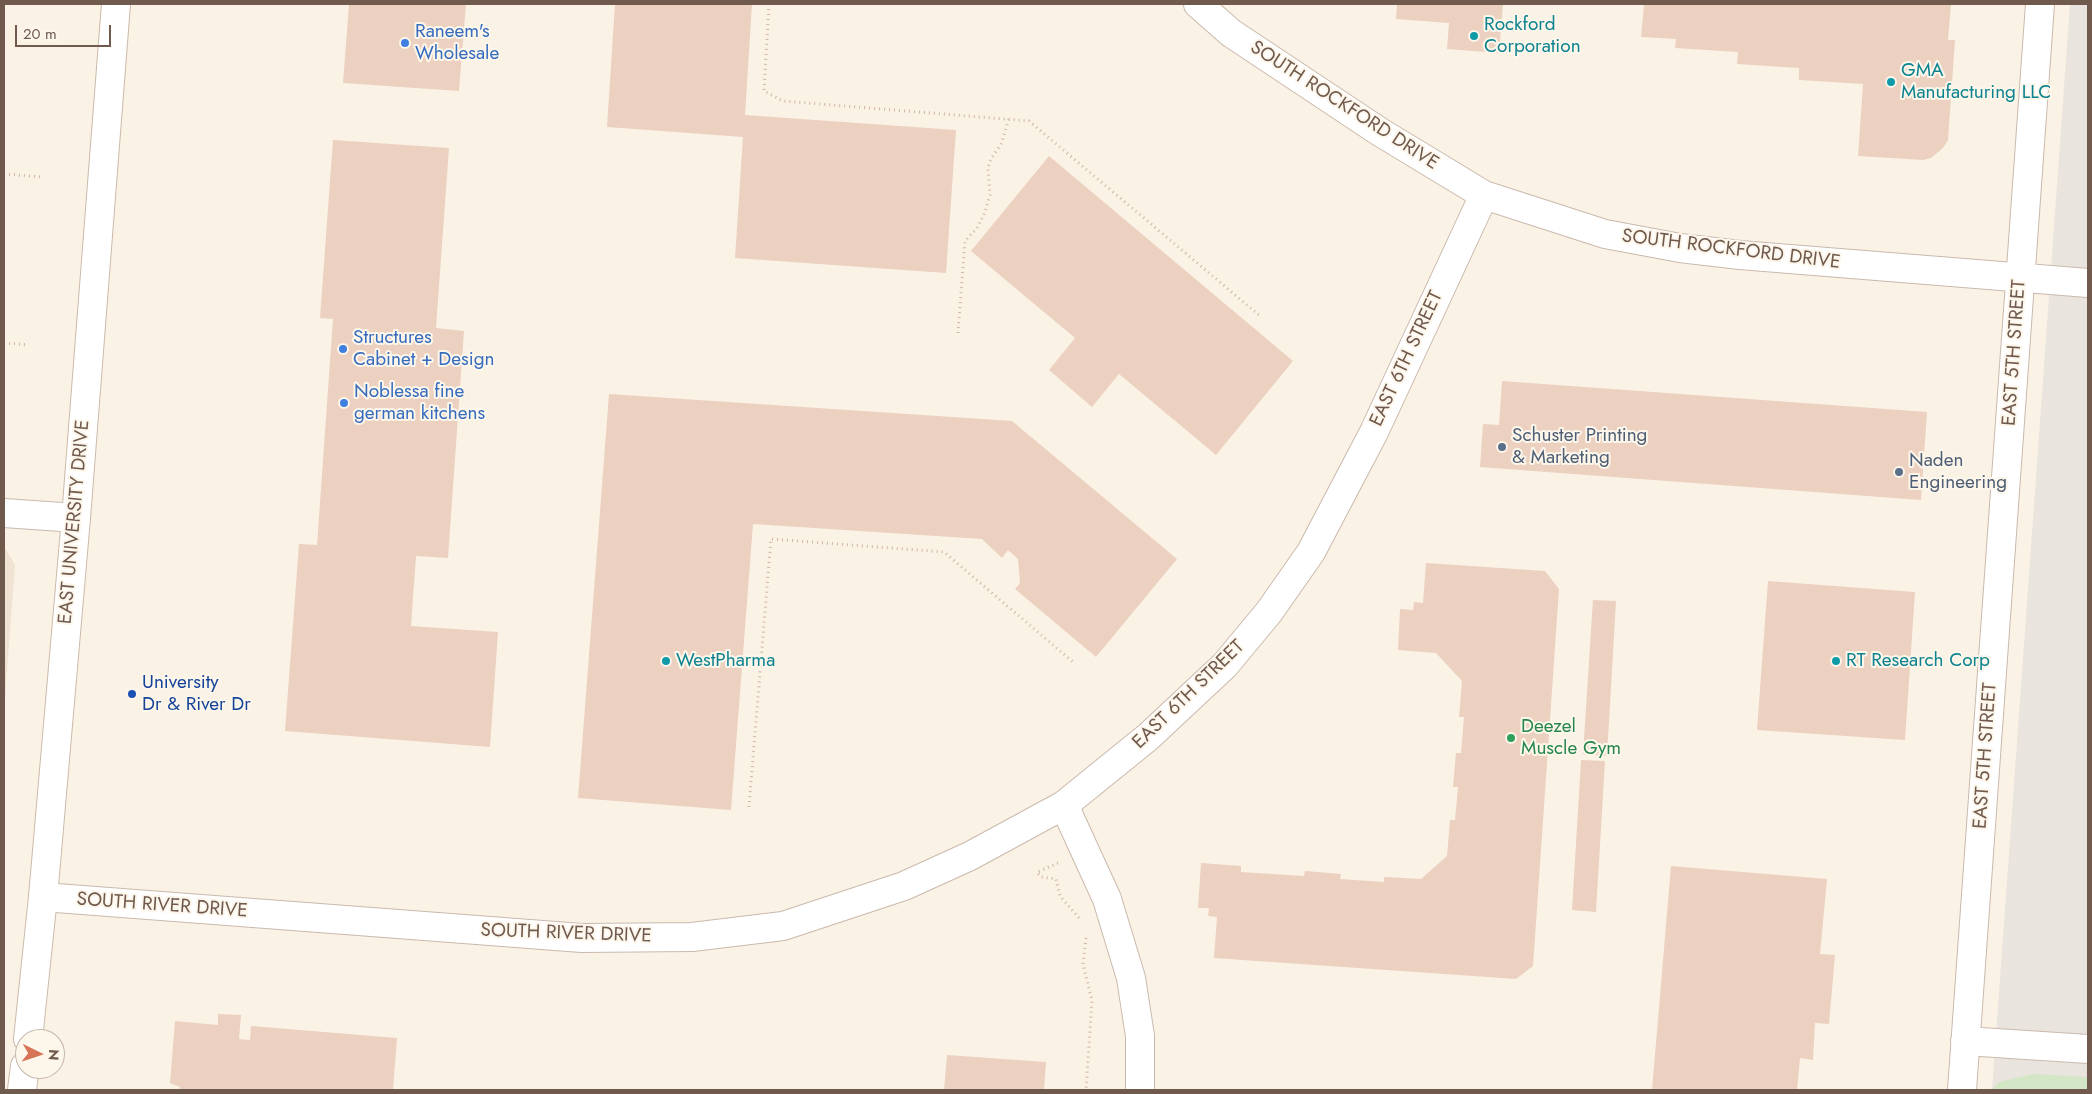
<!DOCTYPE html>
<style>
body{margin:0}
#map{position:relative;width:2092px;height:1094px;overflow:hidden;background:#faf2e5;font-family:Jost,sans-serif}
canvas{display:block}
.frame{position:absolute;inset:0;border:5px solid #70594d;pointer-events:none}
.north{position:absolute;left:15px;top:1029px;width:50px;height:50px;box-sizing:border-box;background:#fdf6eb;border:1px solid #c5b7ac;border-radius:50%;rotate:94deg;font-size:14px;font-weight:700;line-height:20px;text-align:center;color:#70594d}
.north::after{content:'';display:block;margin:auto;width:18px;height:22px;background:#d77357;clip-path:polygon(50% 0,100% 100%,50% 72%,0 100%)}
.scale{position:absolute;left:15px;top:25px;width:96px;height:22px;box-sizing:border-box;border:2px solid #70594d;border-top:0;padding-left:6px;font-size:15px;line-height:18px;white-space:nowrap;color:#70594d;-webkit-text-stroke:4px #fdf6eb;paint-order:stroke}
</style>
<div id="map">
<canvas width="2092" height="1094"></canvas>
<div class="frame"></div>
<div class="north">N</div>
<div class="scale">20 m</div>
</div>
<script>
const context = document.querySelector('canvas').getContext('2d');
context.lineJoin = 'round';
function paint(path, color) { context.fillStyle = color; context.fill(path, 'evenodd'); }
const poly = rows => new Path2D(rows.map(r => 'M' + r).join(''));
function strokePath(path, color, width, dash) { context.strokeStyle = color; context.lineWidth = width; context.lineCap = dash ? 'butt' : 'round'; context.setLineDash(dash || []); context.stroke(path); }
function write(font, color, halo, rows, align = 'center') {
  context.font = font + ' Jost,sans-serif'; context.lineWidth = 4; context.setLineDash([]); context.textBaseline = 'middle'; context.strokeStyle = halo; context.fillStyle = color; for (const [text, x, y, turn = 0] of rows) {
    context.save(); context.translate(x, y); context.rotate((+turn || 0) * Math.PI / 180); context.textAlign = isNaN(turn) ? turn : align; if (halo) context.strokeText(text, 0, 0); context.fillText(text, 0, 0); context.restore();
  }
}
const residential = poly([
 [4,546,15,565,4,711]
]);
const industrial = poly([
 [2070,4,2088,4,2088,1090,1992,1090]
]);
const green = poly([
 [2033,1074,2088,1077,2088,1090,1992,1090,1999,1082]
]);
const building = poly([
 [349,4,466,4,459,91,343,83],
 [615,4,752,4,745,115,956,130,946,273,735,258,743,137,607,127],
 [1397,4,1503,4,1499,53,1447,49,1449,23,1396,19],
 [1644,4,1951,4,1948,40,1955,40,1948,140,1943,148,1931,158,1923,160,1858,156,1863,84,1799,80,1799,68,1737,64,1738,52,1675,48,1676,39,1641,37],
 [333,140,449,148,436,328,464,331,448,558,416,556,411,626,498,632,490,747,285,731,299,544,317,545,333,319,320,318],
 [1049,156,1293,361,1216,455,1119,374,1092,407,1049,370,1075,338,971,251],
 [1502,381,1927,412,1921,500,1480,467,1483,424,1499,425],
 [609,394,1012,421,1177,559,1096,657,1015,589,1020,583,1018,559,1008,550,1002,558,982,539,753,524,731,810,578,798],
 [1426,563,1545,571,1559,589,1533,966,1516,979,1214,958,1217,917,1208,916,1209,908,1198,908,1201,863,1241,866,1241,872,1304,876,1305,871,1341,874,1340,879,1384,882,1384,877,1421,879,1447,856,1450,820,1455,820,1458,787,1453,787,1456,753,1461,753,1464,717,1459,717,1462,681,1436,653,1398,650,1400,609,1413,610,1414,602,1423,603],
 [1768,581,1915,592,1905,740,1757,730],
 [1593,600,1616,601,1607,756,1583,754],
 [1581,760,1605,761,1596,912,1572,910],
 [1671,866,1827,879,1820,954,1835,955,1829,1024,1815,1023,1813,1060,1800,1058,1797,1090,1652,1090],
 [218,1014,241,1015,239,1039,250,1040,251,1026,397,1038,393,1090,179,1090,180,1087,170,1083,175,1021,218,1025],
 [947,1055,1046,1062,1044,1090,944,1090]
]);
const path = poly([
 [769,4,764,91,783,101,1029,121,1260,316],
 [4,174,42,177],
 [958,333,965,241,977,228,985,212,990,195,988,167,991,159,1001,144,1009,119],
 [4,343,29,345],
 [749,807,771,539,944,552,1073,662],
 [1058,863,1037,872,1041,877,1056,879,1060,896,1079,918],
 [1086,938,1083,964,1092,1001,1086,1090]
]);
const street = poly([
 [1198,4,1231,33,1380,132,1484,195,1605,234,1680,248,1740,255,2088,283],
 [4,513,76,518],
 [1064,805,1107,899,1131,978,1140,1036,1140,1090],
 [43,897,582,938,692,937,783,926,904,886,970,856,1064,805,1148,737,1225,665,1269,612,1311,552,1374,432,1484,195],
 [1965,1041,2088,1049],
 [1962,1090,2040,4]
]);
const secondary = poly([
 [28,1039,43,897,76,518,116,4],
 [22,1090,25,1066]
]);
const markers = [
 [1474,36,5,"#0f9aa8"],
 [405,43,5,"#3f7fe0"],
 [1891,82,5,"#0f9aa8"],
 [343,349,5,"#3f7fe0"],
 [344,403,5,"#3f7fe0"],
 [1502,447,5,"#5c6f8a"],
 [1899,472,5,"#5c6f8a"],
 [666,661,5,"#0f9aa8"],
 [1836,661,5,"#0f9aa8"],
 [132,694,5,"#1a4fb4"],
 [1511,738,5,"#2e9e5b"]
];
const cultureNames = [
 ["Rockford",1484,25],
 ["Corporation",1484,47],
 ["GMA",1901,71],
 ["Manufacturing LLC",1901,93],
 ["WestPharma",676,661],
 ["RT Research Corp",1846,661]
];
const shopNames = [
 ["Raneem's",415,32],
 ["Wholesale",415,54],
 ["Structures",353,338],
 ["Cabinet + Design",353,360],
 ["Noblessa fine",354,392],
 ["german kitchens",354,414]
];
const streetNames = [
 ["SOUTH ROCKFORD DRIVE",1344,106,33],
 ["SOUTH ROCKFORD DRIVE",1731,250,7],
 ["EAST 5TH STREET",2015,353,-86],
 ["EAST 6TH STREET",1407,359,-65],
 ["EAST UNIVERSITY DRIVE",75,522,-85],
 ["EAST 6TH STREET",1189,695,-44],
 ["EAST 5TH STREET",1986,756,-86],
 ["SOUTH RIVER DRIVE",162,906,4],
 ["SOUTH RIVER DRIVE",566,934,2]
];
const serviceNames = [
 ["Schuster Printing",1512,436],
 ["& Marketing",1512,458],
 ["Naden",1909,461],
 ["Engineering",1909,483]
];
const transitNames = [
 ["University",142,683],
 ["Dr & River Dr",142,705]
];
const leisureNames = [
 ["Deezel",1521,727],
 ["Muscle Gym",1521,749]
];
paint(residential, '#f0e3d4');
paint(industrial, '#eae4df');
paint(green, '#d3e6c5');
paint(building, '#ecd1c0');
strokePath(street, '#cab9ad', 30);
strokePath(secondary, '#ccbaab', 30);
strokePath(path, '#d1b5a3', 3, [1, 4]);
strokePath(street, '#fff', 28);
strokePath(secondary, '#fff', 28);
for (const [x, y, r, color] of markers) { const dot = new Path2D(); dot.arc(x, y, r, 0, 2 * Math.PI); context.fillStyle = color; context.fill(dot); strokePath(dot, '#fdf6eb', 2); }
write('19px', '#0d838f', '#fdf6eb', cultureNames, 'left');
write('19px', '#366cbe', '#fdf6eb', shopNames, 'left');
write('19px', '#70594d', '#fdf6eb', streetNames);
write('19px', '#4e5e75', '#fdf6eb', serviceNames, 'left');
write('19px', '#164399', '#fdf6eb', transitNames, 'left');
write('19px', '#27864d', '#fdf6eb', leisureNames, 'left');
</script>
